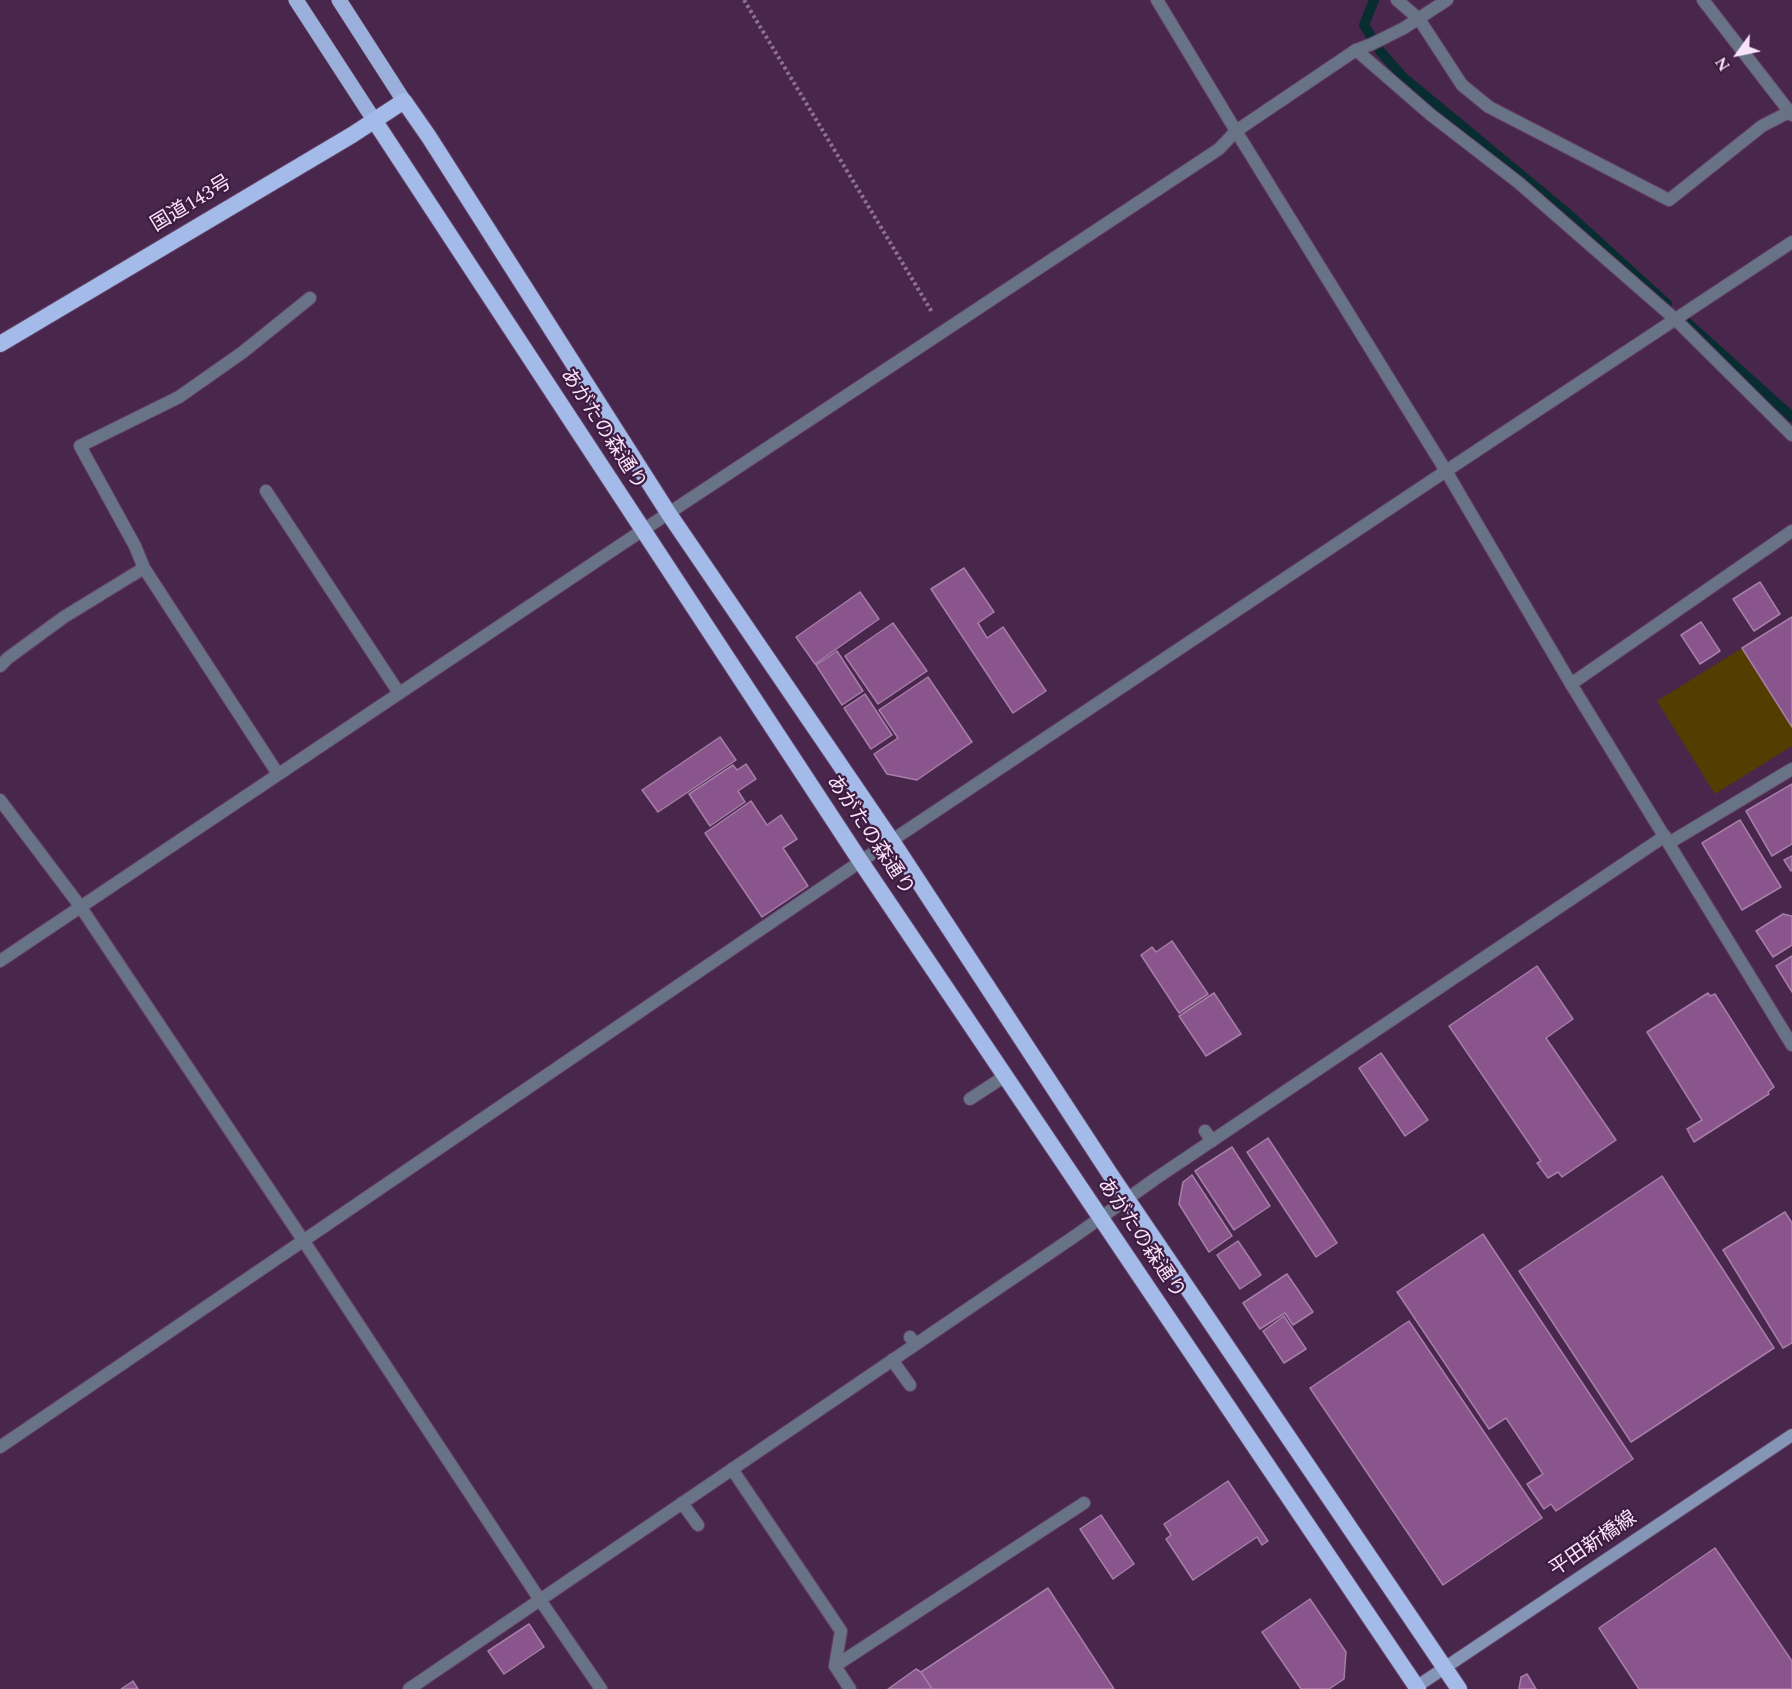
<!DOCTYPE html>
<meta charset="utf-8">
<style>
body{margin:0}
#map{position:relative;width:1792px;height:1689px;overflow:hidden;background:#49264c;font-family:Spectral,serif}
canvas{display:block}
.north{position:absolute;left:1708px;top:24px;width:60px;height:60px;-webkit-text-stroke:4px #3e1c41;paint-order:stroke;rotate:237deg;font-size:16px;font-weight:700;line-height:24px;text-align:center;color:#f9e3fa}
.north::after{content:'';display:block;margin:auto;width:21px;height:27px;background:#f9e3fa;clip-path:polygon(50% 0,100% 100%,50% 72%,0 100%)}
</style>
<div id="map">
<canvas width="1792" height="1689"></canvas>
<div class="north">N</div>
</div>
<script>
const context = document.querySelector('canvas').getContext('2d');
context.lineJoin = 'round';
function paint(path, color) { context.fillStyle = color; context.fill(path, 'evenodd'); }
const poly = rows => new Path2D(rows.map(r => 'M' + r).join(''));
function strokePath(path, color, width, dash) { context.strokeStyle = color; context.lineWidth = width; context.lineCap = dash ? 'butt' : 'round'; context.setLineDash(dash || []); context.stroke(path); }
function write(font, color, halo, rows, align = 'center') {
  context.font = font + ' Spectral,"Noto Sans JP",serif'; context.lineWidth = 4.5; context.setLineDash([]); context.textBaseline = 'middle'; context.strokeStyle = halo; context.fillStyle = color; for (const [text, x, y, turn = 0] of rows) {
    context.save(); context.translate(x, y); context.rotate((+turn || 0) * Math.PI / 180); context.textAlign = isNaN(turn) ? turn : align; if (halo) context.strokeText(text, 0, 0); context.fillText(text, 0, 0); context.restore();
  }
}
const green = poly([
 [1742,648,1792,727,1792,746,1715,794,1657,701]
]);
const stream = poly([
 [1374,0,1364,25,1380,51,1403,77,1566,212,1667,304],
 [1683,319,1792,417]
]);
const building = poly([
 [964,568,994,612,978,623,987,638,1003,627,1046,691,1013,713,931,589,964,568],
 [1760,582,1780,614,1754,631,1733,599,1760,582],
 [860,592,879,619,815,664,796,637,860,592],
 [1792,617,1792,727,1742,648,1792,617],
 [1701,622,1720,651,1700,664,1681,635,1701,622],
 [893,623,927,671,878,704,845,656,893,623],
 [837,651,863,691,842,705,816,665,837,651],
 [928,677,972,742,917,780,887,774,874,754,898,738,879,710,928,677],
 [865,694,892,735,871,749,844,708,865,694],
 [720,737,736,760,658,812,642,790,720,737],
 [746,764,756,779,738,791,745,802,710,826,689,794,733,765,737,770,746,764],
 [1792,784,1792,844,1772,856,1746,811,1792,784],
 [751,801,767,825,781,815,797,839,783,848,808,886,762,917,705,833,751,801],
 [1740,820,1781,887,1742,910,1702,843,1740,820],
 [1792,856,1792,870,1791,871,1784,860,1792,856],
 [1783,914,1792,916,1792,945,1773,957,1756,931,1783,914],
 [1172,941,1208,994,1179,1013,1141,955,1152,947,1156,952,1172,941],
 [1792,956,1792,992,1776,966,1792,956],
 [1537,966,1573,1019,1546,1038,1616,1140,1562,1177,1558,1172,1548,1178,1537,1163,1541,1161,1449,1026,1537,966],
 [1214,993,1241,1034,1206,1056,1179,1016,1214,993],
 [1708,993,1710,996,1715,994,1774,1087,1768,1092,1769,1094,1694,1142,1687,1129,1702,1120,1647,1032,1708,993],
 [1381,1053,1428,1120,1405,1136,1359,1068,1381,1053],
 [1268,1138,1337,1243,1316,1257,1247,1152,1268,1138],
 [1232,1147,1270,1206,1234,1230,1195,1171,1232,1147],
 [1192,1175,1232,1236,1209,1252,1179,1204,1183,1182,1192,1175],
 [1662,1176,1774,1348,1631,1442,1519,1271,1662,1176],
 [1785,1212,1792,1223,1792,1343,1783,1348,1723,1250,1785,1212],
 [1483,1234,1633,1459,1556,1511,1551,1504,1544,1509,1527,1484,1543,1474,1506,1418,1489,1429,1397,1292,1483,1234],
 [1238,1241,1261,1275,1240,1289,1217,1255,1238,1241],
 [1287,1274,1313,1312,1293,1325,1285,1313,1260,1329,1243,1303,1287,1274],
 [1284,1316,1306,1349,1284,1363,1263,1331,1284,1316],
 [1409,1321,1542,1518,1443,1585,1310,1388,1409,1321],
 [1228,1481,1268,1541,1262,1545,1257,1537,1193,1580,1166,1539,1171,1535,1164,1524,1228,1481],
 [1101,1515,1134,1564,1113,1579,1080,1529,1101,1515],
 [1715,1548,1792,1661,1792,1689,1639,1689,1599,1628,1715,1548],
 [1048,1588,1114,1689,932,1689,921,1672,1048,1588],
 [1310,1599,1346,1652,1344,1679,1329,1689,1301,1689,1262,1632,1310,1599],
 [529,1624,544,1647,504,1674,488,1651,529,1624],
 [916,1669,921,1672,932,1689,888,1689,916,1669],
 [1527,1674,1536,1689,1519,1689,1521,1677,1527,1674],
 [133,1681,138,1689,121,1689,133,1681]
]);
const path = poly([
 [744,0,932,312]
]);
const service = poly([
 [1397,0,1419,19,1462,85,1489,107,1669,200,1762,126,1789,112],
 [1703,0,1792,115],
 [1356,50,1431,115,1519,183,1675,319],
 [266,491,399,693],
 [0,666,8,658,64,617,144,568],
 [1571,684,1792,531],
 [278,774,144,568,135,546,80,446,179,397,243,352,310,298],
 [1669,843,1792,769],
 [970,1099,1005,1076],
 [1205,1131,1212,1141],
 [910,1337,915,1344],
 [892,1360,910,1385],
 [732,1469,841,1631,835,1666,850,1689],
 [682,1503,698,1525],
 [835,1666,1084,1503]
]);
const minor = poly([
 [1157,0,1236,131,1446,471,1571,684,1792,1045],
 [1675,319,1792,435],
 [0,800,80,906,303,1240,540,1600,601,1689],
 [0,961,616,548,1219,149,1236,131,1356,50,1372,44,1404,28,1447,0],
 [0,1447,879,849,1446,471,1792,242],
 [409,1689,1075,1236,1155,1179,1665,836]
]);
const secondary = poly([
 [1416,1687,1792,1435]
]);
const primary = poly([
 [296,0,374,120],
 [339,0,404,101]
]);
const trunk = poly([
 [374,120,861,862,1418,1689],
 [0,344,352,135,404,101,429,137,669,514,892,841,1110,1174,1459,1689]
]);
const streetNames = [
 ["国道143号",192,205,-31],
 ["あがたの森通り",602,430,57],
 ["あがたの森通り",869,836,56],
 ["あがたの森通り",1140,1239,56],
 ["平田新橋線",1594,1545,-34]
];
paint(green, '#543d00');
strokePath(stream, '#072d30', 10);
paint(building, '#89558c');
strokePath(building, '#a67ea8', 1.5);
strokePath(service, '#654468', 14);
strokePath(minor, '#654468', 14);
strokePath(secondary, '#654468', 14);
strokePath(primary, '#654468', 16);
strokePath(trunk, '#654468', 18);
strokePath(path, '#8e7090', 4, [3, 3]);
strokePath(service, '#697388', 12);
strokePath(minor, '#697388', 12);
strokePath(secondary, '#8595b6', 12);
strokePath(primary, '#9aafd9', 15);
strokePath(trunk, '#a4bae9', 16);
write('20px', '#f9e3fa', '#3e1c41', streetNames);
</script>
